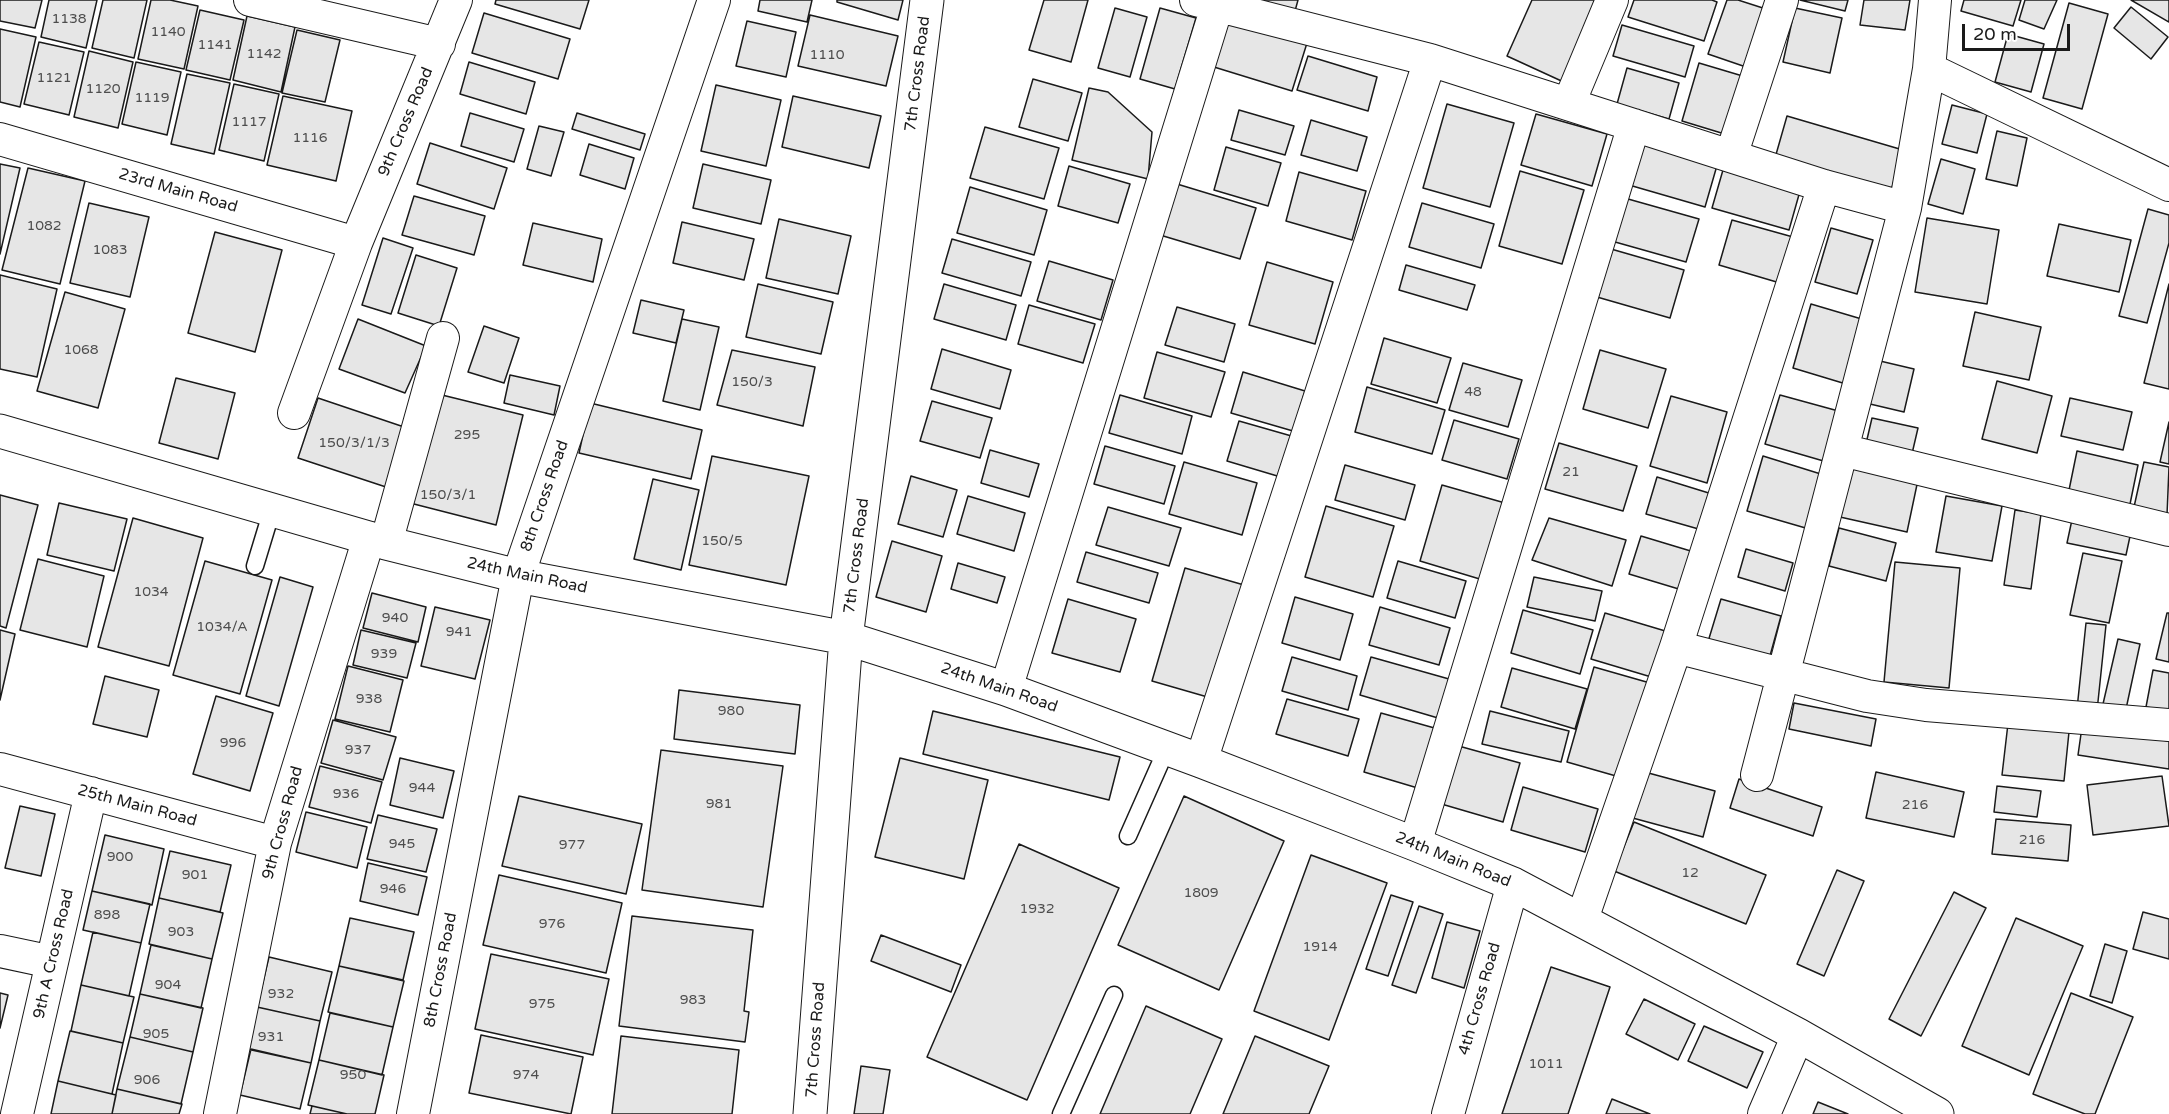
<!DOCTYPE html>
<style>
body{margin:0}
#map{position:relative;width:2169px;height:1114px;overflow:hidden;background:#fff;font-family:"Varela Round",sans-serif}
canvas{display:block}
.scale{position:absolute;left:1962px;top:24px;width:108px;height:27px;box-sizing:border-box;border:3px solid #1a1a1a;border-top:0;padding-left:8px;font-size:18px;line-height:21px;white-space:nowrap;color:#1a1a1a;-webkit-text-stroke:4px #fff;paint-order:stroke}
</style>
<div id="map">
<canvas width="2169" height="1114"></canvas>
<div class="scale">20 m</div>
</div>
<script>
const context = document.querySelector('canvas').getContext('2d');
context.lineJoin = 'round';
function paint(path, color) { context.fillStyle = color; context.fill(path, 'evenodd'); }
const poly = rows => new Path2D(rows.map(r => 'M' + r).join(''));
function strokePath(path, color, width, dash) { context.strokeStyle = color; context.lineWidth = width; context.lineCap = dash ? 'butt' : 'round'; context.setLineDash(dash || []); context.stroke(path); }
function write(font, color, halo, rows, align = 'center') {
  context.font = font + ' "Varela Round",sans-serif'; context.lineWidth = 4.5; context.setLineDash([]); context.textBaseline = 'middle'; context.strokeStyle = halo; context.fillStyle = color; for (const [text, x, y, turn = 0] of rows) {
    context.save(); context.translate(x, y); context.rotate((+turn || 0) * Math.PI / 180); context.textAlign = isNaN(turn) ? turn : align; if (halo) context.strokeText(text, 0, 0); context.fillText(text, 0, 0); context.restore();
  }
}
const building = poly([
 [0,0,42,0,35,28,0,21,0,0],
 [49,0,97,0,86,48,41,37,49,0],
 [103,0,147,0,134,58,92,48,103,0],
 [151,0,170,0,198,6,184,69,138,59,151,0],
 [496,0,589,0,580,29,495,4,496,0],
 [760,0,812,0,807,22,758,11,760,0],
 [837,0,903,0,898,20,837,2,837,0],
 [1044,0,1088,0,1071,62,1029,50,1044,0],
 [1259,0,1298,0,1295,11,1259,0],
 [1532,0,1606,0,1568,84,1507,56,1532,0],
 [1634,0,1712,0,1717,2,1704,41,1628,17,1634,0],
 [1727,0,1738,0,1766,9,1746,67,1708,54,1727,0],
 [1800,0,1848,0,1845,11,1800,0],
 [1864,0,1910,0,1905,30,1860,25,1864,0],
 [1964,0,2021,0,2013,26,1961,11,1964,0],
 [2025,0,2057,0,2044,29,2019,20,2025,0],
 [2131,0,2169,0,2169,22,2131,0],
 [2069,3,2108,14,2082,109,2043,98,2069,3],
 [2131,7,2168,37,2151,59,2114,28,2131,7],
 [1115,8,1147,17,1130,77,1098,68,1115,8],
 [1160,8,1196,18,1175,89,1140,79,1160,8],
 [1795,8,1842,18,1830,73,1783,62,1795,8],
 [200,10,244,20,230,80,186,70,200,10],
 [484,13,570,39,558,79,472,53,484,13],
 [810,15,898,36,886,86,798,66,810,15],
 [247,16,295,27,281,92,233,80,247,16],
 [1228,20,1307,43,1292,91,1214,67,1228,20],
 [747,21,796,32,786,77,736,66,747,21],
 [1622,25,1694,46,1685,77,1613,56,1622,25],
 [0,29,36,37,20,107,0,102,0,29],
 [297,30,340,40,325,102,282,93,297,30],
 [2008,34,2044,44,2031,92,1995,82,2008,34],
 [39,42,84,52,69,115,24,104,39,42],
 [89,51,133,62,118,128,74,117,89,51],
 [1308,56,1377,77,1368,111,1297,90,1308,56],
 [136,62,181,72,167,135,122,124,136,62],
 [469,62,535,82,526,114,460,94,469,62],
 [1699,63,1746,77,1728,135,1682,121,1699,63],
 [1627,68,1679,83,1669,119,1617,104,1627,68],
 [187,74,230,83,214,154,171,144,187,74],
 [1033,79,1082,93,1068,141,1019,127,1033,79],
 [234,84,279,94,264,161,219,150,234,84],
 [716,85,781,100,766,166,701,151,716,85],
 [1089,88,1108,92,1152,132,1148,179,1072,160,1089,88],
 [283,96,352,111,336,181,267,165,283,96],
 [793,96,881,116,869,168,782,147,793,96],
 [1447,104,1514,123,1490,207,1423,188,1447,104],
 [1952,105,1987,114,1977,153,1942,144,1952,105],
 [1239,110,1294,126,1285,155,1231,140,1239,110],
 [470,113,524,129,514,162,461,146,470,113],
 [577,113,645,134,640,150,572,129,577,113],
 [1536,114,1607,134,1592,186,1521,165,1536,114],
 [1787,116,1903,150,1891,191,1775,158,1787,116],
 [1311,120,1367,137,1357,171,1301,155,1311,120],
 [539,126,564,132,551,176,527,169,539,126],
 [985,127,1059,148,1044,199,970,178,985,127],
 [1997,131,2027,138,2017,186,1986,179,1997,131],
 [1641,139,1718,162,1705,207,1629,185,1641,139],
 [430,143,507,168,494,209,417,184,430,143],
 [589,144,634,158,625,189,580,175,589,144],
 [1226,147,1281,163,1268,206,1214,190,1226,147],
 [1941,159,1975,169,1963,214,1928,204,1941,159],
 [1725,163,1802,184,1789,230,1712,208,1725,163],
 [0,164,20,168,0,254,0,164],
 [703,164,771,180,761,224,693,208,703,164],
 [1069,166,1130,184,1118,223,1058,206,1069,166],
 [28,168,85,181,60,284,2,270,28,168],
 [1520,171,1584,190,1562,264,1499,246,1520,171],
 [1299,172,1366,191,1352,240,1286,221,1299,172],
 [1177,184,1256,208,1240,259,1160,235,1177,184],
 [970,187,1047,210,1034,255,957,233,970,187],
 [414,196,485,216,474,255,402,235,414,196],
 [1621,197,1699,219,1686,262,1608,240,1621,197],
 [89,203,149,217,130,297,70,283,89,203],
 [1422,203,1494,224,1481,268,1409,247,1422,203],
 [2148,209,2169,215,2169,243,2147,323,2119,316,2148,209],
 [1927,218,1999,230,1987,304,1915,292,1927,218],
 [779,219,851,236,838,294,766,278,779,219],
 [1732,220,1793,237,1780,283,1719,265,1732,220],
 [682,222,754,239,744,280,673,263,682,222],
 [533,223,602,239,593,282,523,265,533,223],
 [2059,224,2131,240,2119,292,2047,276,2059,224],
 [1831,228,1873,240,1857,294,1815,282,1831,228],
 [215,232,282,250,255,352,188,333,215,232],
 [383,238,413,248,391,314,362,305,383,238],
 [952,239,1031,262,1021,296,942,273,952,239],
 [1611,249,1684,270,1670,318,1597,297,1611,249],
 [416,255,457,268,439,326,398,313,416,255],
 [1049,261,1113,280,1101,320,1037,301,1049,261],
 [1267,262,1333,282,1315,344,1249,325,1267,262],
 [1406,265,1475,285,1467,310,1399,290,1406,265],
 [0,275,57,289,37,377,0,369,0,275],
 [758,284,833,302,821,354,746,337,758,284],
 [944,284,1016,305,1006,340,934,319,944,284],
 [2169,284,2169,389,2144,383,2169,284],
 [65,292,125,309,98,408,37,391,65,292],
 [641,300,684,310,676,343,633,333,641,300],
 [1811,304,1865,320,1846,384,1793,368,1811,304],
 [1029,305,1095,324,1083,363,1018,344,1029,305],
 [1177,307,1235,324,1224,362,1165,345,1177,307],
 [1975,312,2041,327,2029,380,1963,366,1975,312],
 [358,319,426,346,405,393,339,369,358,319],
 [682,319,719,327,700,410,663,401,682,319],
 [484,326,519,338,504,383,468,372,484,326],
 [1384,338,1451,358,1437,403,1371,384,1384,338],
 [942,349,1011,370,1000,409,931,389,942,349],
 [732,350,815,367,803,426,717,405,732,350],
 [1600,350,1666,369,1648,428,1583,409,1600,350],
 [1157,352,1225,372,1211,417,1144,398,1157,352],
 [1880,361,1914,369,1904,412,1870,404,1880,361],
 [1463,363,1522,380,1508,427,1449,410,1463,363],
 [1243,372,1305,391,1293,431,1231,413,1243,372],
 [510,375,560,386,554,415,504,403,510,375],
 [176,378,235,393,218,459,159,443,176,378],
 [1997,381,2052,396,2037,453,1982,439,1997,381],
 [1367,387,1445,410,1432,454,1355,432,1367,387],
 [438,394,523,415,496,525,410,503,438,394],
 [1120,395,1192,416,1182,454,1109,433,1120,395],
 [1780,395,1842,412,1827,462,1765,444,1780,395],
 [1671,396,1727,412,1707,483,1650,466,1671,396],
 [318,398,410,429,389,488,298,458,318,398],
 [2070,398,2132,412,2123,450,2061,436,2070,398],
 [932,401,992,418,980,458,920,441,932,401],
 [590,403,702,430,691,479,579,453,590,403],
 [1872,418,1918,428,1911,458,1865,448,1872,418],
 [1454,420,1519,439,1507,479,1442,460,1454,420],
 [1239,421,1295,437,1284,478,1227,461,1239,421],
 [2169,422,2169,464,2160,462,2169,422],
 [1559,443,1637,466,1623,511,1545,489,1559,443],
 [1105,446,1175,466,1164,504,1094,484,1105,446],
 [990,450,1039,464,1029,497,981,483,990,450],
 [2077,451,2138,465,2129,509,2068,495,2077,451],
 [712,456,809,476,786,585,689,565,712,456],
 [1763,456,1824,475,1809,529,1747,511,1763,456],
 [1852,460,1919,475,1907,532,1840,517,1852,460],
 [1184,462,1257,483,1242,535,1169,514,1184,462],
 [2144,462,2169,467,2167,515,2134,507,2144,462],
 [1345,465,1415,485,1405,520,1335,500,1345,465],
 [911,476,957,490,943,537,898,524,911,476],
 [1657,477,1712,494,1702,530,1646,514,1657,477],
 [653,479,699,490,681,570,634,559,653,479],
 [1442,485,1505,503,1483,580,1420,561,1442,485],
 [0,495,38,505,6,628,0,626,0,495],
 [968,496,1025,513,1014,551,957,534,968,496],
 [1946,496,2002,506,1992,561,1936,552,1946,496],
 [59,503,127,519,114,571,47,555,59,503],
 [1326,506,1394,526,1373,597,1305,577,1326,506],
 [1108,507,1181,528,1169,566,1096,545,1108,507],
 [2015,510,2041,514,2031,589,2004,585,2015,510],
 [2073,515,2132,527,2126,555,2067,543,2073,515],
 [133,518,203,538,169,666,98,647,133,518],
 [1549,518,1626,540,1612,586,1532,560,1549,518],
 [1839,528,1896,543,1886,581,1829,566,1839,528],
 [1641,536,1694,552,1682,590,1629,574,1641,536],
 [892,541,942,556,926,612,876,597,892,541],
 [1746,549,1793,563,1785,591,1738,577,1746,549],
 [1086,552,1158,573,1149,603,1077,582,1086,552],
 [2083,553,2122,561,2109,623,2070,615,2083,553],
 [38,559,104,576,87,647,20,630,38,559],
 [205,561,272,580,240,694,173,675,205,561],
 [1398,561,1466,581,1455,618,1387,598,1398,561],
 [1895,562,1960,568,1949,688,1884,682,1895,562],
 [958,563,1005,577,997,603,951,589,958,563],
 [1185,568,1244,585,1211,698,1152,681,1185,568],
 [280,577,313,587,279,706,246,696,280,577],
 [1534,577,1602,591,1595,621,1527,607,1534,577],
 [372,593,426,607,418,642,363,628,372,593],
 [1295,597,1353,614,1340,660,1282,643,1295,597],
 [1068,599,1136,619,1120,672,1052,653,1068,599],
 [1721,599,1781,616,1768,663,1707,645,1721,599],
 [435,607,490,620,475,679,421,666,435,607],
 [1380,607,1450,628,1439,665,1369,645,1380,607],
 [1523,610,1593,630,1580,674,1511,653,1523,610],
 [1605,613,1672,633,1658,679,1591,659,1605,613],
 [2167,613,2169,613,2169,662,2156,659,2167,613],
 [2086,623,2106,625,2097,711,2077,709,2086,623],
 [0,630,15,634,0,700,0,630],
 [361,630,416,643,407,678,353,665,361,630],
 [2118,639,2140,644,2126,709,2103,704,2118,639],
 [1292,657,1357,676,1348,710,1282,691,1292,657],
 [1371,657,1449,679,1438,718,1360,695,1371,657],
 [348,666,403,680,390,732,335,719,348,666],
 [1594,667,1650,683,1623,778,1567,762,1594,667],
 [1512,668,1587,689,1575,729,1501,707,1512,668],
 [2153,670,2169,673,2169,711,2146,707,2153,670],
 [105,676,159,690,147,737,93,724,105,676],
 [679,690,800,705,795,754,674,739,679,690],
 [216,696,273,713,250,791,193,774,216,696],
 [1287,699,1359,719,1348,756,1276,734,1287,699],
 [1794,703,1876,719,1871,746,1789,729,1794,703],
 [933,711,1120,757,1109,800,923,754,933,711],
 [1490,711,1569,731,1561,762,1482,744,1490,711],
 [1381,713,1438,729,1421,789,1364,772,1381,713],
 [2009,715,2070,722,2064,781,2002,775,2009,715],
 [333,720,396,737,383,780,321,763,333,720],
 [2082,727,2169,741,2169,769,2078,755,2082,727],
 [1455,745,1520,763,1503,822,1438,803,1455,745],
 [661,750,783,766,763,907,642,890,661,750],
 [400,758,454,771,443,818,390,805,400,758],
 [900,758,988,780,964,879,875,857,900,758],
 [320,766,382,782,371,823,309,807,320,766],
 [1641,771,1715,791,1703,837,1629,817,1641,771],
 [1876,772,1964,792,1954,837,1866,818,1876,772],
 [2162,776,2169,826,2093,835,2087,785,2162,776],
 [1739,779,1822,807,1813,836,1730,808,1739,779],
 [1997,786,2041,791,2037,817,1994,812,1997,786],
 [1523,787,1598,809,1585,852,1511,830,1523,787],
 [519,796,642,824,626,894,502,866,519,796],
 [1184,796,1284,841,1219,990,1118,945,1184,796],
 [20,806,55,814,41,876,5,868,20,806],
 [306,812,367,827,357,868,296,852,306,812],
 [378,815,437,829,426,872,367,859,378,815],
 [1996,819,2071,825,2068,861,1992,854,1996,819],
 [1634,822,1766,875,1746,924,1614,871,1634,822],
 [105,835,164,849,152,905,92,891,105,835],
 [1019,844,1119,888,1027,1100,927,1057,1019,844],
 [170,851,231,865,220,912,159,898,170,851],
 [1311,855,1387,883,1329,1040,1254,1011,1311,855],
 [368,863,427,877,418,915,360,901,368,863],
 [1837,870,1864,881,1824,976,1797,964,1837,870],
 [499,875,622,903,606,973,483,945,499,875],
 [92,891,150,904,141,943,83,930,92,891],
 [1954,892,1986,908,1921,1036,1889,1019,1954,892],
 [1391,895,1413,902,1388,976,1366,969,1391,895],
 [159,898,223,913,212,959,149,944,159,898],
 [1419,906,1443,914,1416,993,1392,985,1419,906],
 [2143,912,2169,919,2169,959,2133,949,2143,912],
 [632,916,753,930,744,1011,749,1012,745,1042,619,1026,632,916],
 [350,918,414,932,403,980,339,966,350,918],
 [2016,918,2083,946,2029,1075,1962,1046,2016,918],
 [1447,922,1480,931,1464,988,1432,978,1447,922],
 [93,932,141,943,129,996,81,985,93,932],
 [881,935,961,965,951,992,871,961,881,935],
 [2105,944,2127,951,2112,1003,2090,996,2105,944],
 [151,945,212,959,201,1008,140,994,151,945],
 [491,954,609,979,593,1055,475,1029,491,954],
 [269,957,332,972,320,1021,257,1007,269,957],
 [339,966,404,981,393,1027,328,1012,339,966],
 [1551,967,1610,987,1568,1114,1502,1114,1551,967],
 [81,985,134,997,123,1043,71,1031,81,985],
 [0,993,8,995,0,1028,0,993],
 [2071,993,2133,1017,2095,1114,2085,1114,2033,1094,2071,993],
 [140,994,203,1008,193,1052,130,1037,140,994],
 [1644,999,1695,1024,1678,1060,1626,1034,1644,999],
 [1146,1006,1222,1039,1190,1114,1100,1114,1146,1006],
 [257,1007,320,1021,311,1063,247,1049,257,1007],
 [330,1013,393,1027,382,1075,319,1060,330,1013],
 [1704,1026,1763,1052,1747,1088,1688,1061,1704,1026],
 [70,1031,123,1043,112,1094,58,1081,70,1031],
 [481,1035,583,1057,571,1114,469,1093,481,1035],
 [621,1036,739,1050,732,1114,612,1114,621,1036],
 [1255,1036,1329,1066,1309,1114,1223,1114,1255,1036],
 [130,1037,193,1052,181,1104,117,1089,130,1037],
 [251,1049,311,1063,300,1109,240,1095,251,1049],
 [319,1060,384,1075,375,1114,347,1114,308,1105,319,1060],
 [861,1066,890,1070,883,1114,854,1114,861,1066],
 [58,1081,116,1095,112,1114,51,1114,58,1081],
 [117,1089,182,1104,179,1114,112,1114,117,1089],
 [1612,1099,1650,1114,1606,1114,1612,1099],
 [1818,1102,1848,1114,1813,1114,1818,1102],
 [312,1106,347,1114,310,1114,312,1106]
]);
const lane = poly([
 [255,566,272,510],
 [1128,836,1167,748],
 [1061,1114,1114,995]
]);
const street = poly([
 [250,0,439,44],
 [1196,0,1430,60,1824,186,1905,208],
 [1929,69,2169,185],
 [1569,103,1612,0],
 [0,139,356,243],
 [1731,156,1782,0],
 [294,413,356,243,456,0],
 [1842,450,2169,530],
 [386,543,443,338],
 [1676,647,1867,696,1926,705,2169,725],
 [1006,689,1219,0],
 [1201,761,1430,60],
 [0,769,275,843],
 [1757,775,1905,208,1929,69,1935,0],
 [1415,844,1634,125],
 [1582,919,1676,647,1824,186],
 [0,951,52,962],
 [17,1114,91,793],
 [220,1114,275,843,369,538],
 [413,1114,518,576,714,0],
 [1448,1114,1513,884],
 [1764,1114,1798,1035]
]);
const secondary = poly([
 [0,431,386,543,518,576,846,638,1006,689,1201,761,1415,844,1513,884,1798,1035,1937,1114],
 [810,1114,846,638,927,0]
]);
const numberNames = [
 ["1138",69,19],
 ["1140",168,32],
 ["1141",215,45],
 ["1142",264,54],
 ["1110",827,55],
 ["1121",54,78],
 ["1120",103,89],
 ["1119",152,98],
 ["1117",249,122],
 ["1116",310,138],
 ["1082",44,226],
 ["1083",110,250],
 ["1068",81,350],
 ["150/3",752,382],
 ["48",1473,392],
 ["295",467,435],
 ["150/3/1/3",354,443],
 ["21",1571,472],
 ["150/3/1",448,495],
 ["150/5",722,541],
 ["1034",151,592],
 ["940",395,618],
 ["1034/A",222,627],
 ["941",459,632],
 ["939",384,654],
 ["938",369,699],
 ["980",731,711],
 ["996",233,743],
 ["937",358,750],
 ["944",422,788],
 ["936",346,794],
 ["981",719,804],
 ["216",1915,805],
 ["216",2032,840],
 ["945",402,844],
 ["977",572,845],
 ["900",120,857],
 ["12",1690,873],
 ["901",195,875],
 ["946",393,889],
 ["1809",1201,893],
 ["1932",1037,909],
 ["898",107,915],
 ["976",552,924],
 ["903",181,932],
 ["1914",1320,947],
 ["904",168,985],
 ["932",281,994],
 ["983",693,1000],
 ["975",542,1004],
 ["905",156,1034],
 ["931",271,1037],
 ["1011",1546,1064],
 ["950",353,1075],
 ["974",526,1075],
 ["906",147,1080]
];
const streetNames = [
 ["7th Cross Road",918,74,-83],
 ["9th Cross Road",406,122,-67],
 ["23rd Main Road",178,191,16],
 ["8th Cross Road",545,496,-71],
 ["7th Cross Road",857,556,-83],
 ["24th Main Road",527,576,12],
 ["24th Main Road",999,688,19],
 ["25th Main Road",137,806,15],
 ["9th Cross Road",283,823,-75],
 ["24th Main Road",1453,860,22],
 ["9th A Cross Road",54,954,-77],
 ["8th Cross Road",441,970,-79],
 ["4th Cross Road",1480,999,-74],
 ["7th Cross Road",816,1040,-86]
];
paint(building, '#e6e6e6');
strokePath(building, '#1a1a1a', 1.5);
strokePath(lane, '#1a1a1a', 19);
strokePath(street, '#1a1a1a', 34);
strokePath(secondary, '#1a1a1a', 35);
strokePath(lane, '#fff', 16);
strokePath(street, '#fff', 32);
strokePath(secondary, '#fff', 33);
write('14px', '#4d4d4d', null, numberNames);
write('16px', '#1a1a1a', '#fff', streetNames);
</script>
